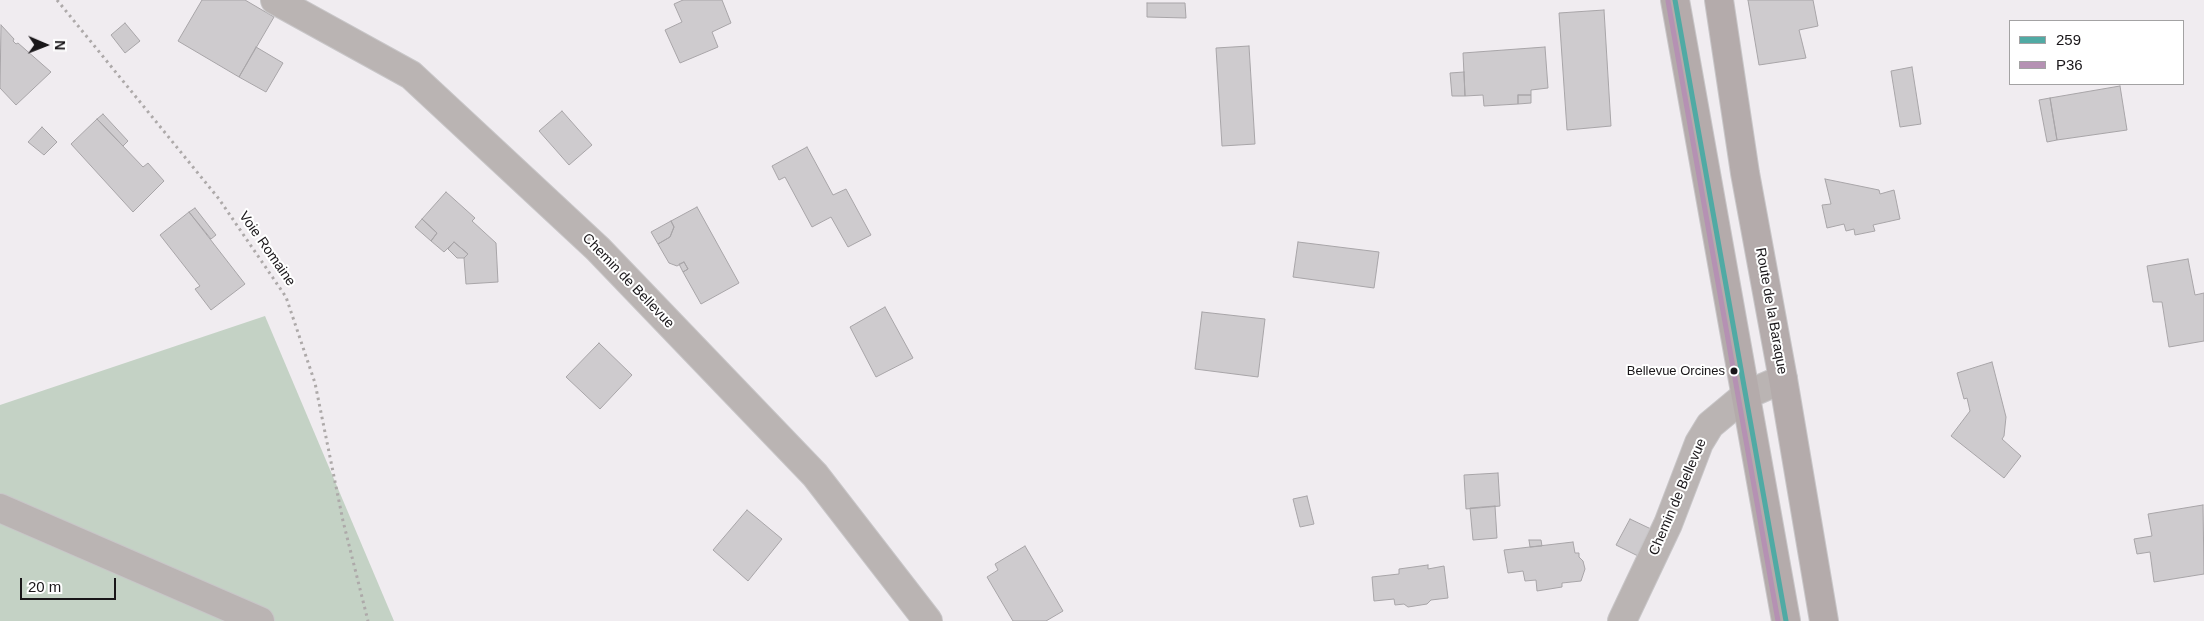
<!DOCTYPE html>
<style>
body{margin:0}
#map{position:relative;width:2204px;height:621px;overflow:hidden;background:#f0ecf0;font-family:Arial,sans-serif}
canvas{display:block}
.legend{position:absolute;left:2009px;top:20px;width:175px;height:65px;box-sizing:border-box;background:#fff;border:1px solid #a3a2a3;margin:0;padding:6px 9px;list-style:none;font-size:15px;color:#191619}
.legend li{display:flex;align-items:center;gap:10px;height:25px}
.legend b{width:25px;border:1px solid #a3a2a3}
.north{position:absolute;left:20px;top:20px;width:50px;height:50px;-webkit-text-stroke:4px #fff;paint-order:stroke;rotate:91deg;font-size:14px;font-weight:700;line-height:20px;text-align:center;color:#191619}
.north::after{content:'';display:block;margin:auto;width:18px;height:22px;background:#191619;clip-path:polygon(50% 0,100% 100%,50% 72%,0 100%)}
.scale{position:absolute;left:20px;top:578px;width:96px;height:22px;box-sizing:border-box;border:2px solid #191619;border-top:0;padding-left:6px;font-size:15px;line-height:18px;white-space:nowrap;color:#191619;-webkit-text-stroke:4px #fff;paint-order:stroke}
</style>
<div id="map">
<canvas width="2204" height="621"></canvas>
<ul class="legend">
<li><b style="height:6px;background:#50aaa4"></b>259</li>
<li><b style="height:6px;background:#b591b3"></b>P36</li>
</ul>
<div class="north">N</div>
<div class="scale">20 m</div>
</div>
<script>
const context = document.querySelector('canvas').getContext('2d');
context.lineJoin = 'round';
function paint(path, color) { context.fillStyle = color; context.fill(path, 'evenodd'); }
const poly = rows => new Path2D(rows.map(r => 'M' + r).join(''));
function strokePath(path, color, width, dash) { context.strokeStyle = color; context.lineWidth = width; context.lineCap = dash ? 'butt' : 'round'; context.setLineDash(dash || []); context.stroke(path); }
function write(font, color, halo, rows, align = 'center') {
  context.font = font + ' Arial,sans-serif'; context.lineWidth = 4; context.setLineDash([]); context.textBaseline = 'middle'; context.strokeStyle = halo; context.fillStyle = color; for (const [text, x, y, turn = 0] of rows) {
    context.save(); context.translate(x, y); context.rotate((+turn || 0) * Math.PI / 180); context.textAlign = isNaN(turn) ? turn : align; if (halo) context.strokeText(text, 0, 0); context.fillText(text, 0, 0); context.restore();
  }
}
const forest = poly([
 [265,316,394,621,0,621,0,405]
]);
const building = poly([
 [202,0,245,0,274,17,239,77,178,41,202,0],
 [683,0,722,0,731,23,712,32,718,47,680,63,665,30,682,22,674,4,683,0],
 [1748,0,1813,0,1818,26,1799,30,1806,58,1759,65,1748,0],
 [1147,3,1185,3,1186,18,1147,17,1147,3],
 [1604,10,1611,126,1567,130,1559,13,1604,10],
 [125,23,140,41,125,53,111,35,125,23],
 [1,25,14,39,13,41,16,44,18,43,51,72,16,105,0,88,1,25],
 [1249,46,1255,144,1222,146,1216,48,1249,46],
 [256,47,283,63,266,92,239,77,256,47],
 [1545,47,1548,88,1531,90,1531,95,1518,95,1518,104,1484,106,1483,95,1465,96,1463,53,1545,47],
 [1912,67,1921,124,1900,127,1891,71,1912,67],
 [1464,72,1465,96,1452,96,1450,73,1464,72],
 [2120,86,2127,130,2057,140,2050,98,2120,86],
 [1518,95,1531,95,1531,103,1518,104,1518,95],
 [2050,98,2057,140,2047,142,2039,100,2050,98],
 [562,111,592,145,569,165,539,131,562,111],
 [103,114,128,141,123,146,97,119,103,114],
 [97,119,143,167,148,163,164,181,133,212,71,144,97,119],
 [42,127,57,142,44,155,28,142,42,127],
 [807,147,833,195,846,189,871,235,848,247,831,217,812,227,785,177,779,180,772,166,807,147],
 [1825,179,1879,190,1880,194,1894,190,1900,219,1873,225,1875,231,1855,235,1854,229,1846,231,1844,224,1827,228,1822,205,1831,204,1825,179],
 [446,192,475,218,472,221,496,243,498,282,466,284,464,258,468,254,454,242,444,252,431,241,437,233,422,219,446,192],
 [697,207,739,283,701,304,683,272,688,269,684,262,677,266,669,263,658,244,670,237,674,227,671,221,697,207],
 [195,208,216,235,211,239,189,212,195,208],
 [189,212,245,284,211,310,195,289,200,286,160,235,189,212],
 [422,219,437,233,431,241,415,227,422,219],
 [671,221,674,227,670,237,658,244,651,232,671,221],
 [454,242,468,254,464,258,457,258,448,249,454,242],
 [1298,242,1379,252,1374,288,1293,277,1298,242],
 [2188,259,2195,295,2204,293,2204,341,2169,347,2162,302,2153,302,2147,266,2188,259],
 [684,262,688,269,683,272,679,264,684,262],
 [885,307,913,358,876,377,850,327,885,307],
 [1202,312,1265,319,1258,377,1195,369,1202,312],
 [599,343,632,375,600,409,566,377,599,343],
 [1992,362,2006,417,2004,436,2002,439,2021,456,2004,478,1951,436,1970,411,1967,398,1964,399,1957,373,1992,362],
 [1498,473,1500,506,1466,509,1464,475,1498,473],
 [1307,496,1314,524,1300,527,1293,499,1307,496],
 [2203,505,2204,574,2154,582,2150,552,2137,554,2134,539,2152,536,2148,514,2203,505],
 [1495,506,1497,538,1473,540,1470,508,1495,506],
 [747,510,782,539,748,581,713,550,747,510],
 [1630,519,1651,529,1638,556,1616,545,1630,519],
 [1529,540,1541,540,1542,546,1530,547,1529,540],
 [1573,542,1575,553,1579,553,1579,557,1583,561,1585,569,1581,581,1562,583,1562,587,1537,591,1536,580,1525,581,1523,571,1508,573,1504,550,1573,542],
 [1025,546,1063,611,1046,621,1013,621,987,577,998,570,995,564,1025,546],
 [1428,565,1428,569,1444,566,1448,598,1431,600,1427,604,1408,607,1404,604,1395,605,1394,599,1374,601,1372,577,1399,574,1399,569,1428,565]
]);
const path = poly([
 [57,0,219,199,286,297,315,383,343,521,368,621]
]);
const minor = poly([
 [275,0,411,75,598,249,815,475,928,621],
 [1622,621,1668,524,1699,443,1710,425,1746,395,1783,379]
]);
const tertiary = poly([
 [0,508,260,621]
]);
const primary = poly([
 [1675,0,1786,621],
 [1719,0,1745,173,1783,379,1824,621]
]);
const bus1 = poly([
 [1675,0,1786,621]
]);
const bus2 = poly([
 [1668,1,1778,621]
]);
const markers = [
 [1734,371,4.5,"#191619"]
];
const busNames = [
 ["Bellevue Orcines",1725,371]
];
const streetNames = [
 ["Voie Romaine",267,249,55],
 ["Chemin de Bellevue",628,281,46],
 ["Route de la Baraque",1771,311,80],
 ["Chemin de Bellevue",1678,497,-67]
];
paint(forest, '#c4d2c5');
paint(building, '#cecbce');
strokePath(building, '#a8a5a8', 1);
strokePath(minor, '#c8c6c8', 30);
strokePath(tertiary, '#c8c6c8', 30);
strokePath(primary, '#c8c6c8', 30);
strokePath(path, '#ada9a9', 3, [2.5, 4]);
strokePath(minor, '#bab4b3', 28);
strokePath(tertiary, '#bab4b3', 28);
strokePath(primary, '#b4abab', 28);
strokePath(bus1, '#50aaa4', 5);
strokePath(bus2, '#b591b3', 5);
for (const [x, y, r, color] of markers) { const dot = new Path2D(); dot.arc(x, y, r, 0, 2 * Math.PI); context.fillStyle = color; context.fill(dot); strokePath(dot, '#fff', 2); }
write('13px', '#191619', '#fff', busNames, 'right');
write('14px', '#191619', '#fff', streetNames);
</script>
